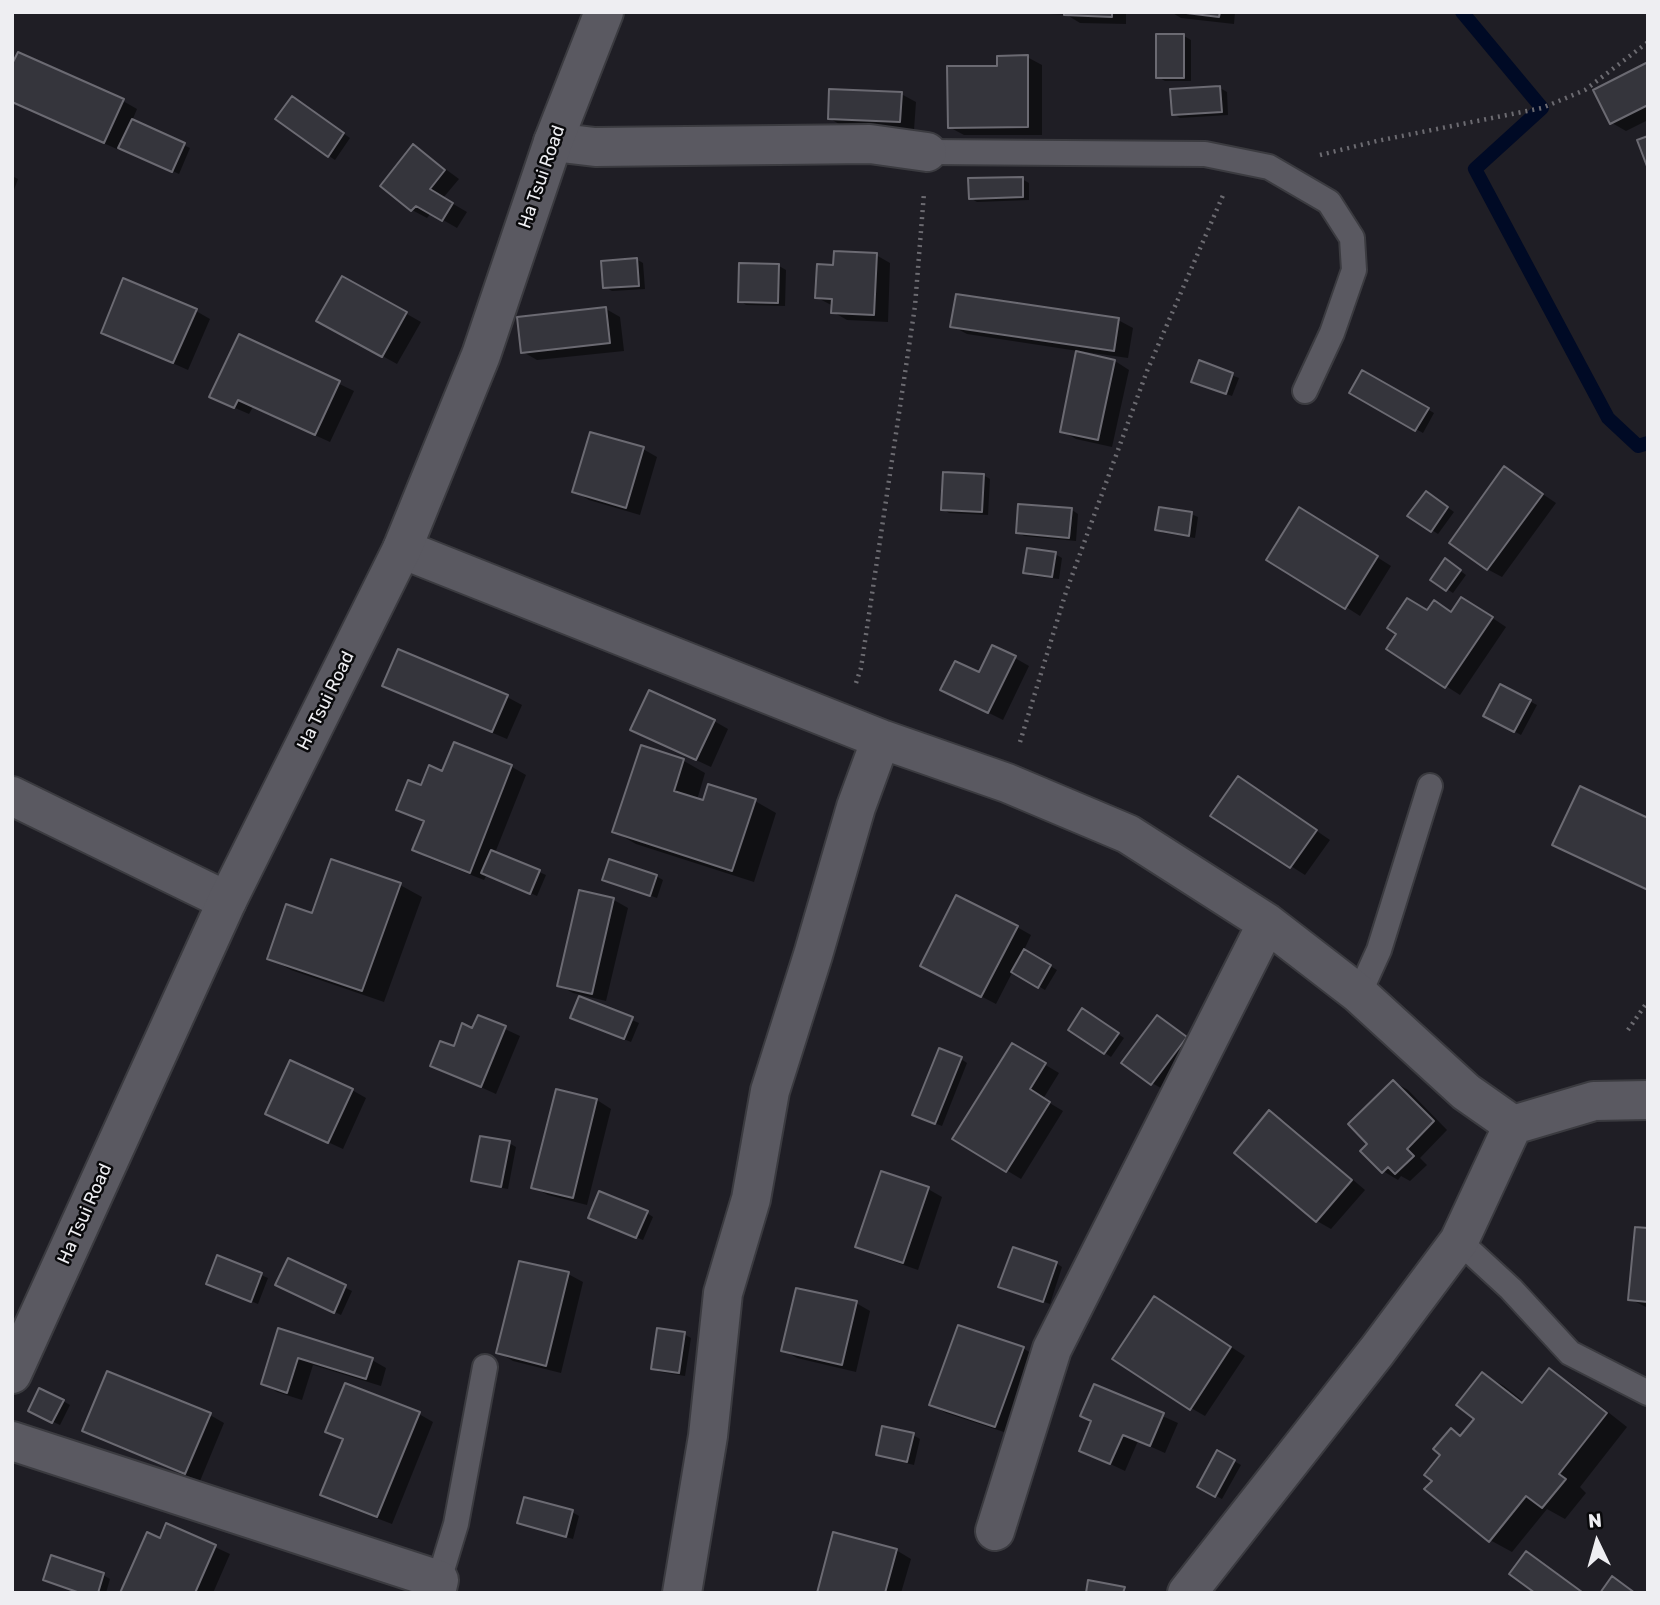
<!DOCTYPE html>
<style>
body{margin:0}
#map{position:relative;width:1660px;height:1605px;overflow:hidden;background:#1f1e25;font-family:Rubik,sans-serif}
canvas{display:block}
.frame{position:absolute;inset:0;border:14px solid #eeeef2;pointer-events:none}
.north{position:absolute;left:1562px;top:1507px;width:70px;height:70px;-webkit-text-stroke:5px #09090b;paint-order:stroke;rotate:355deg;font-size:19px;font-weight:700;line-height:28px;text-align:center;color:#eeeef2}
.north::after{content:'';display:block;margin:auto;width:24px;height:32px;background:#eeeef2;clip-path:polygon(50% 0,100% 100%,50% 72%,0 100%)}
</style>
<div id="map">
<canvas width="1660" height="1605"></canvas>
<div class="frame"></div>
<div class="north">N</div>
</div>
<script>
const context = document.querySelector('canvas').getContext('2d');
context.lineJoin = 'round';
function paint(path, color) { context.fillStyle = color; context.fill(path, 'evenodd'); }
const poly = rows => new Path2D(rows.map(r => 'M' + r).join(''));
function strokePath(path, color, width, dash) { context.strokeStyle = color; context.lineWidth = width; context.lineCap = dash ? 'butt' : 'round'; context.setLineDash(dash || []); context.stroke(path); }
function write(font, color, halo, rows, align = 'center') {
  context.font = font + ' Rubik,sans-serif'; context.lineWidth = 5; context.setLineDash([]); context.textBaseline = 'middle'; context.strokeStyle = halo; context.fillStyle = color; for (const [text, x, y, turn = 0] of rows) {
    context.save(); context.translate(x, y); context.rotate((+turn || 0) * Math.PI / 180); context.textAlign = isNaN(turn) ? turn : align; if (halo) context.strokeText(text, 0, 0); context.fillText(text, 0, 0); context.restore();
  }
}
const shadow = poly([
 [1014,12,1126,12,1126,24,1080,23,1067,15],
 [1171,12,1235,12,1234,24,1181,18],
 [1184,36,1191,40,1191,81,1165,81,1158,77],
 [1027,57,1042,65,1042,135,964,135,949,127,999,68],
 [1648,64,1648,120,1626,131,1612,123],
 [12,68,123,101,137,109,132,121,190,148,179,174,120,147,119,150,12,102],
 [1220,88,1227,92,1228,115,1180,118,1173,114],
 [901,94,916,102,914,130,844,127,829,118],
 [299,102,350,138,335,160,329,156],
 [414,146,459,179,443,198,467,212,457,228,431,213,427,218,412,210,382,185],
 [12,176,18,179,12,195],
 [1022,179,1029,183,1029,200,977,202,970,198],
 [876,255,890,263,888,322,847,320,833,312,833,306,816,297,835,267],
 [636,259,643,263,645,289,612,291,605,287],
 [741,265,779,266,786,270,785,306,746,305,740,301],
 [343,278,421,322,397,364,319,321],
 [606,309,620,317,624,351,537,360,523,352],
 [196,311,210,319,188,370,103,332],
 [1118,320,1133,328,1128,358,1079,351,1079,354,1115,361,1129,370,1112,447,1076,439,1062,431,1078,351,967,334,952,326],
 [240,336,354,391,330,442,253,407,249,414,226,404],
 [1200,363,1239,378,1232,396,1193,382],
 [1363,372,1434,413,1423,433,1351,392],
 [643,449,657,457,640,515,589,500,574,491],
 [1505,469,1556,503,1502,577,1487,569],
 [983,475,990,479,988,515,949,513,943,509],
 [1433,497,1454,512,1438,534,1432,530],
 [1072,510,1078,514,1076,541,1024,536,1018,532],
 [1191,514,1198,517,1195,538,1163,533,1157,530],
 [1314,517,1391,566,1360,616,1346,607],
 [1055,554,1062,558,1059,579,1032,576,1025,572],
 [1452,565,1466,575,1453,593,1433,580],
 [1476,607,1506,627,1460,695,1446,686,1428,612,1452,613],
 [399,652,507,697,522,705,507,739,399,693,384,685],
 [1015,658,1029,666,1003,720,957,697],
 [1500,686,1537,705,1521,735,1485,715],
 [714,721,728,729,711,767,647,737],
 [455,744,512,767,526,775,495,853,546,875,537,896,487,874,484,880,428,858,414,849,425,823,399,810,422,787,443,773],
 [684,761,705,773,697,800,704,802,755,801,776,813,754,882,636,844,615,832],
 [1239,778,1330,840,1305,875,1212,816],
 [1648,820,1648,891,1555,845],
 [656,876,663,880,657,898,604,879],
 [400,885,422,897,384,1002,291,970,269,958,313,915],
 [580,892,614,900,628,908,606,1001,573,993,559,985],
 [1017,927,1031,935,1024,950,1057,970,1045,990,1013,971,996,1004,936,973],
 [580,998,639,1023,631,1042,579,1021],
 [1089,1014,1124,1038,1111,1057,1105,1053],
 [479,1017,520,1036,496,1094,432,1065,455,1048,473,1030],
 [1157,1017,1200,1046,1166,1091,1152,1083],
 [1012,1045,1059,1073,1043,1099,1063,1111,1021,1179,955,1139],
 [961,1059,967,1063,942,1126,921,1118],
 [1394,1082,1408,1090,1447,1130,1420,1158,1427,1165,1410,1181,1401,1176,1398,1180,1383,1171,1370,1144],
 [352,1090,366,1098,343,1149,282,1121],
 [597,1100,611,1109,587,1205,548,1195,533,1187],
 [1269,1112,1284,1121,1365,1190,1331,1229,1317,1221,1236,1153],
 [509,1143,516,1147,508,1189,480,1184,473,1180],
 [928,1189,942,1197,918,1270,872,1254,857,1246],
 [647,1213,653,1217,643,1240,597,1221],
 [1648,1230,1648,1308,1630,1299],
 [218,1257,268,1278,258,1304,215,1287],
 [289,1260,352,1291,341,1315,284,1288],
 [1056,1263,1062,1267,1050,1304,1001,1287],
 [568,1274,583,1282,561,1373,513,1361,498,1352],
 [856,1303,870,1311,856,1372,797,1358,783,1350],
 [1168,1306,1245,1356,1205,1416,1191,1408],
 [279,1331,372,1360,386,1368,381,1386,313,1365,302,1400,277,1392,263,1383],
 [684,1334,691,1338,685,1376,660,1372,653,1368],
 [1023,1348,1037,1357,1010,1434,946,1413,931,1405],
 [1550,1370,1571,1383,1627,1427,1580,1487,1586,1493,1565,1519,1547,1509,1512,1552,1490,1540,1434,1480,1451,1430,1462,1436,1476,1419,1483,1374,1504,1386,1524,1402],
 [1095,1386,1178,1423,1165,1453,1138,1441,1125,1471,1081,1450,1093,1422],
 [63,1401,70,1405,60,1425,36,1414],
 [419,1414,433,1422,392,1524,337,1503,323,1495,344,1441,327,1431],
 [210,1415,224,1423,200,1481,98,1439,84,1431],
 [913,1435,920,1439,914,1465,885,1458,878,1455],
 [1218,1452,1241,1465,1222,1499,1199,1487],
 [572,1512,579,1516,573,1539,519,1523],
 [167,1525,230,1554,213,1593,122,1593,161,1540],
 [896,1550,911,1559,901,1593,819,1593],
 [103,1575,110,1579,106,1593,79,1593,45,1579]
]);
const stream = poly([
 [1462,12,1542,108,1475,169,1608,418,1638,446,1648,443]
]);
const building = poly([
 [1064,12,1112,12,1112,17,1064,15,1064,12],
 [1178,12,1220,12,1219,17,1178,12],
 [1156,34,1184,34,1184,78,1156,78,1156,34],
 [18,52,124,99,104,143,12,102,12,64,18,52],
 [1028,55,1028,127,948,128,947,66,997,66,997,56,1028,55],
 [1648,62,1648,105,1610,124,1593,90,1648,62],
 [1220,86,1222,112,1172,115,1170,89,1220,86],
 [829,89,902,92,900,122,828,119,829,89],
 [292,96,344,133,328,157,275,119,292,96],
 [132,119,185,143,172,172,118,148,132,119],
 [1648,136,1648,169,1637,140,1648,136],
 [413,144,445,170,430,189,453,203,442,221,416,206,411,211,380,186,413,144],
 [1023,177,1023,197,969,199,968,178,1023,177],
 [834,251,877,253,874,315,831,313,832,299,815,298,817,264,833,265,834,251],
 [637,258,639,286,603,288,601,261,637,258],
 [739,263,779,264,778,303,738,302,739,263],
 [342,276,407,312,382,357,316,321,342,276],
 [123,278,197,309,173,363,101,333,123,278],
 [956,294,1119,318,1114,351,950,327,956,294],
 [606,307,610,343,521,353,517,317,606,307],
 [239,334,340,381,315,435,238,400,234,408,209,397,239,334],
 [1076,351,1115,360,1098,440,1060,432,1076,351],
 [1199,360,1233,373,1226,394,1191,382,1199,360],
 [1362,370,1429,408,1415,431,1349,393,1362,370],
 [590,432,644,447,626,508,572,492,590,432],
 [1504,466,1543,494,1487,570,1449,543,1504,466],
 [943,472,984,474,982,512,941,510,943,472],
 [1426,491,1448,507,1431,532,1407,516,1426,491],
 [1018,504,1072,508,1069,538,1016,533,1018,504],
 [1159,507,1192,512,1189,536,1155,530,1159,507],
 [1299,507,1378,556,1345,609,1266,560,1299,507],
 [1027,548,1056,552,1052,577,1023,573,1027,548],
 [1445,558,1461,570,1446,591,1430,580,1445,558],
 [1461,597,1493,617,1445,688,1386,649,1396,634,1387,628,1407,598,1427,610,1434,600,1451,612,1461,597],
 [992,645,1016,656,988,713,940,690,955,661,979,672,992,645],
 [398,649,508,695,492,732,382,686,398,649],
 [1500,684,1531,700,1514,732,1483,716,1500,684],
 [649,690,715,720,696,760,630,730,649,690],
 [454,742,512,765,470,873,412,850,424,821,396,810,408,780,421,785,429,765,442,771,454,742],
 [641,745,684,759,674,791,703,800,708,784,756,799,732,871,612,832,641,745],
 [1238,776,1317,830,1290,868,1210,816,1238,776],
 [1580,786,1648,818,1648,890,1552,845,1580,786],
 [491,850,540,870,530,894,481,873,491,850],
 [331,859,401,883,362,991,267,959,286,904,312,913,331,859],
 [609,859,657,875,650,896,602,880,609,859],
 [579,890,614,898,592,994,557,986,579,890],
 [956,895,1018,926,981,997,920,966,956,895],
 [1024,949,1051,965,1038,988,1011,972,1024,949],
 [579,996,633,1017,624,1039,570,1018,579,996],
 [1082,1008,1119,1033,1104,1054,1068,1030,1082,1008],
 [478,1015,506,1026,481,1087,430,1066,440,1041,454,1046,462,1023,472,1028,478,1015],
 [1157,1015,1187,1037,1151,1085,1121,1063,1157,1015],
 [1012,1043,1046,1063,1030,1089,1050,1102,1006,1172,952,1139,1012,1043],
 [939,1048,962,1057,935,1124,912,1115,939,1048],
 [290,1060,353,1089,328,1143,265,1114,290,1060],
 [1393,1080,1434,1121,1407,1149,1414,1156,1395,1174,1388,1167,1382,1173,1360,1151,1367,1144,1348,1124,1393,1080],
 [556,1089,597,1099,573,1198,531,1188,556,1089],
 [1269,1110,1352,1180,1316,1222,1234,1153,1269,1110],
 [480,1136,510,1141,501,1187,471,1181,480,1136],
 [881,1171,929,1187,903,1263,855,1247,881,1171],
 [599,1191,648,1211,636,1238,588,1218,599,1191],
 [1635,1227,1648,1228,1648,1302,1628,1300,1635,1227],
 [1013,1247,1057,1262,1043,1302,998,1287,1013,1247],
 [217,1255,262,1273,251,1302,206,1284,217,1255],
 [288,1258,346,1285,334,1313,275,1285,288,1258],
 [519,1261,569,1272,546,1366,496,1353,519,1261],
 [796,1288,857,1301,842,1365,781,1351,796,1288],
 [1154,1296,1231,1347,1190,1410,1112,1359,1154,1296],
 [958,1325,1024,1347,995,1427,929,1405,958,1325],
 [278,1328,373,1358,366,1379,298,1358,287,1393,261,1384,278,1328],
 [657,1328,685,1332,679,1373,651,1369,657,1328],
 [1549,1368,1607,1413,1559,1474,1566,1479,1542,1508,1526,1496,1489,1542,1424,1489,1432,1481,1424,1475,1440,1455,1433,1449,1451,1428,1460,1436,1474,1419,1456,1405,1482,1372,1522,1403,1549,1368],
 [107,1371,211,1413,185,1474,82,1431,107,1371],
 [345,1383,420,1412,377,1517,320,1495,343,1439,325,1432,345,1383],
 [1094,1384,1164,1413,1150,1446,1123,1435,1110,1464,1079,1451,1091,1421,1080,1416,1094,1384],
 [39,1388,64,1400,52,1423,28,1411,39,1388],
 [882,1426,914,1433,907,1462,876,1455,882,1426],
 [1217,1450,1235,1460,1215,1497,1197,1487,1217,1450],
 [524,1497,573,1510,566,1537,517,1523,524,1497],
 [166,1523,216,1545,195,1593,120,1593,147,1532,160,1538,166,1523],
 [833,1532,897,1549,885,1593,817,1593,833,1532],
 [1526,1551,1582,1592,1582,1593,1535,1593,1509,1574,1526,1551],
 [51,1555,104,1573,98,1593,80,1593,43,1580,51,1555],
 [1612,1576,1635,1593,1600,1593,1612,1576],
 [1088,1580,1125,1587,1123,1593,1086,1593,1088,1580]
]);
const path = poly([
 [1320,155,1377,141,1542,108,1585,90,1648,42],
 [856,683,861,668,915,306,924,193],
 [1020,742,1066,592,1147,371,1224,193],
 [1628,1030,1648,1001]
]);
const service = poly([
 [927,152,1205,154,1269,167,1329,202,1352,238,1354,270,1332,333,1305,391],
 [1359,994,1379,950,1430,786],
 [1459,1241,1511,1289,1570,1353,1648,1393],
 [439,1580,456,1524,485,1367]
]);
const minor = poly([
 [553,142,595,147,870,144,927,152],
 [402,549,881,739,1007,783,1128,834,1267,923,1359,994,1466,1092,1513,1125,1594,1101,1648,1100],
 [12,796,227,901],
 [12,1441,439,1580,436,1593],
 [995,1531,1052,1349,1267,923],
 [682,1593,708,1436,723,1293,751,1199,770,1091,813,955,856,807,881,739],
 [1187,1593,1377,1351,1459,1241,1513,1125]
]);
const tertiary = poly([
 [12,1374,227,901,402,549,481,355,553,142,604,12]
]);
const streetNames = [
 ["Ha Tsui Road",542,177,-71],
 ["Ha Tsui Road",326,701,-64],
 ["Ha Tsui Road",85,1214,-66]
];
paint(shadow, '#0007');
strokePath(stream, '#000a25', 14);
paint(building, '#35353c');
strokePath(building, '#6b6a72', 2);
strokePath(service, '#3b3b40', 28);
strokePath(minor, '#3b3b40', 42);
strokePath(tertiary, '#3b3b40', 42);
strokePath(path, '#6c6b71', 4.5, [2, 5]);
strokePath(service, '#5a5961', 24);
strokePath(minor, '#5a5961', 38);
strokePath(tertiary, '#5a5961', 38);
write('18px', '#eeeef2', '#09090b', streetNames);
</script>
